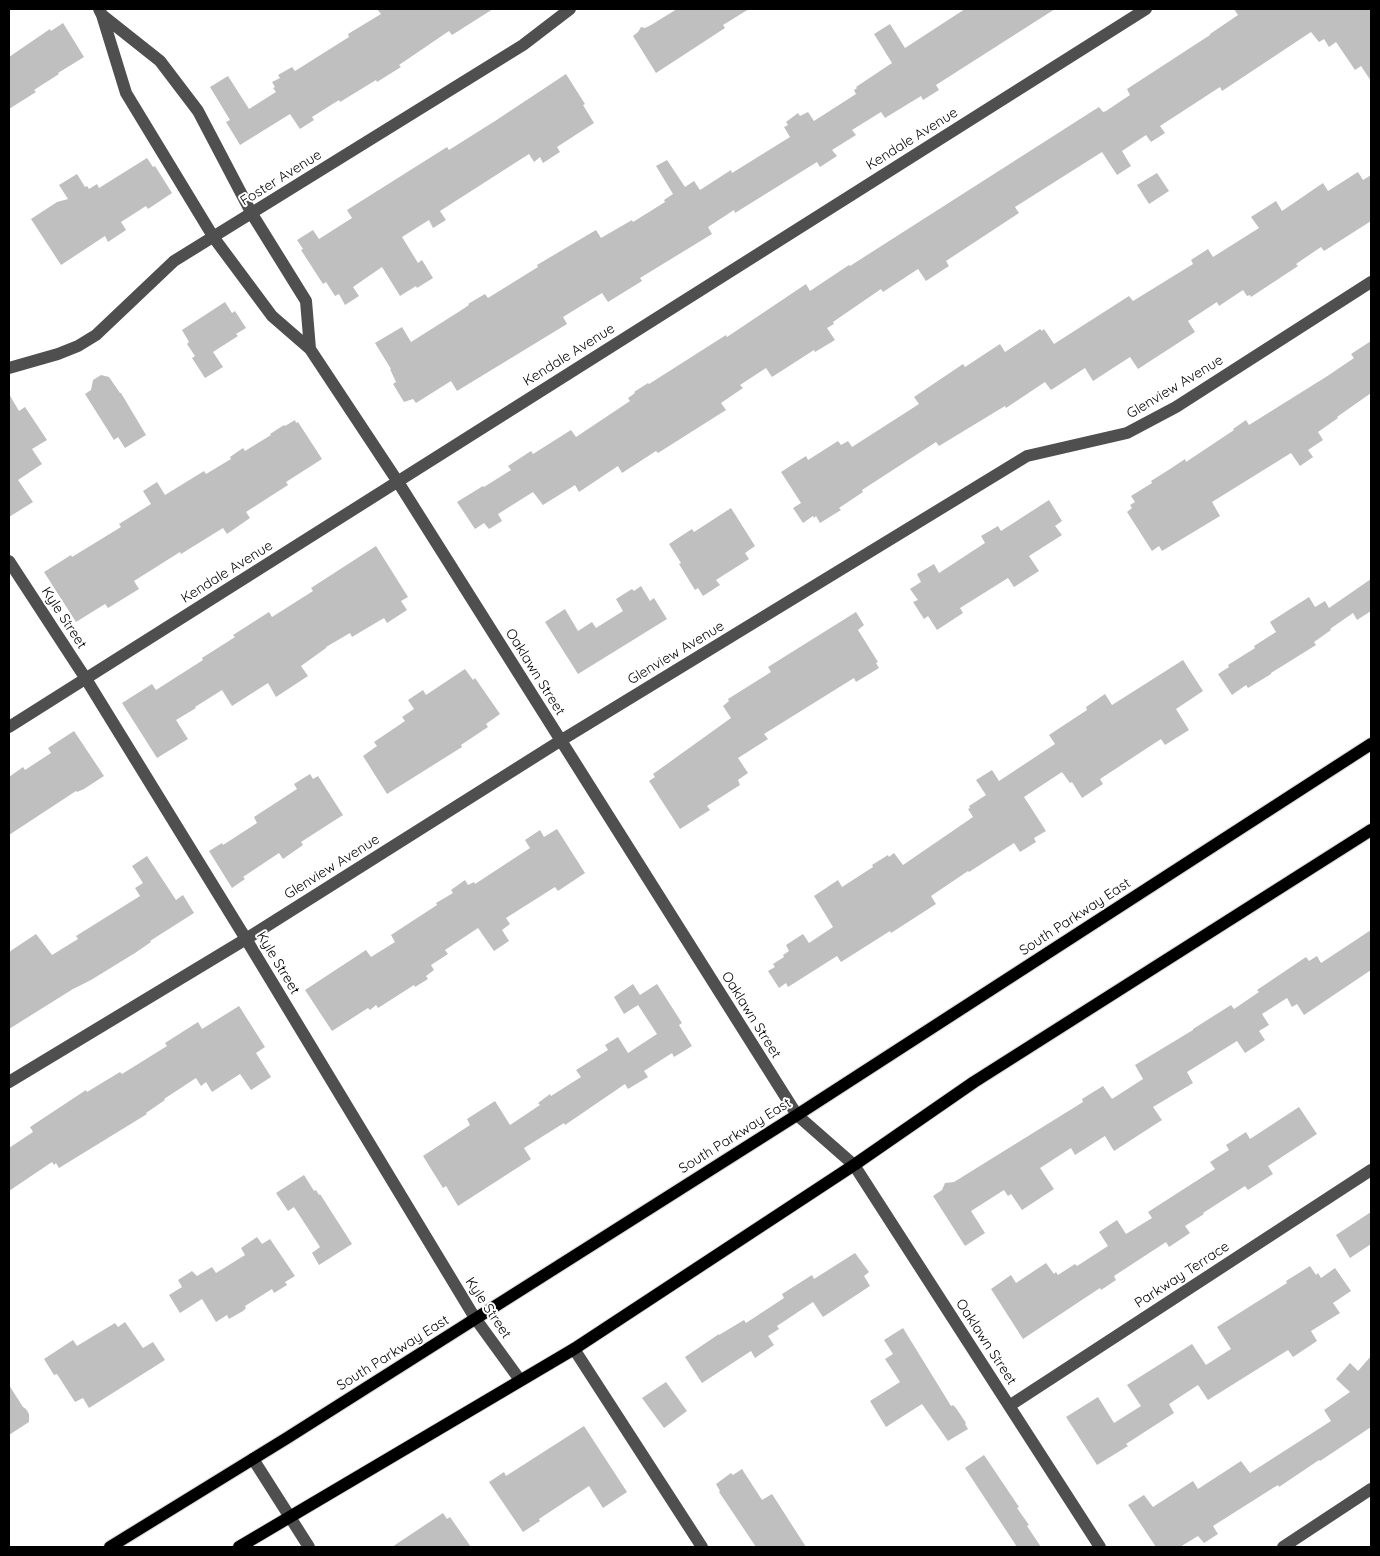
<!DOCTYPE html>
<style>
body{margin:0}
#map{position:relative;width:1380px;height:1556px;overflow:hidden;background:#fff;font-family:Quicksand,sans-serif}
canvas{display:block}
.frame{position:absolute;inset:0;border:10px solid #000;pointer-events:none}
</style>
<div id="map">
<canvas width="1380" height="1556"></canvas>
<div class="frame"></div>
</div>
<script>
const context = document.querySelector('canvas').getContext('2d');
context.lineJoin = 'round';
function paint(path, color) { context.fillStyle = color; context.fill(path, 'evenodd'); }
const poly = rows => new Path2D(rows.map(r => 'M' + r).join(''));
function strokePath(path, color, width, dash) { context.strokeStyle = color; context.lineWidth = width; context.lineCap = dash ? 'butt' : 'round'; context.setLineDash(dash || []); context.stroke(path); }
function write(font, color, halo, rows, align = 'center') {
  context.font = font + ' Quicksand,sans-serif'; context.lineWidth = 4; context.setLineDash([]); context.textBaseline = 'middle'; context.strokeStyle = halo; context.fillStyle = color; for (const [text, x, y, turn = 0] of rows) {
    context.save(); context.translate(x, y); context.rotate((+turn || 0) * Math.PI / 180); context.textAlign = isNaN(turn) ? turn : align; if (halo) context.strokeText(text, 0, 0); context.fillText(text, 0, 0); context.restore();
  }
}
const building = poly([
 [377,9,493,9,452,35,449,31,399,65,401,67,377,82,376,80,340,102,339,100,312,117,314,120,300,129,290,114,240,145,226,122,230,120,210,87,228,76,249,109,276,92,273,88,275,87,272,82,280,78,278,75,292,67,295,71,349,37,348,34,381,14],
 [677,9,749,9,723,25,725,28,656,73,633,36,638,32,641,27,645,28,651,25],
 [965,9,1055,9,936,85,939,90,923,100,921,96,885,118,881,112,852,130,856,135,832,150,837,156,820,167,817,162,735,213,734,210,708,227,712,234,640,278,642,281,608,302,602,293,563,317,567,324,457,391,451,381,416,403,413,399,404,402,393,384,396,382,390,369,391,369,375,343,402,327,411,342,460,311,469,305,468,304,485,294,488,298,538,267,537,265,596,230,601,238,632,220,633,222,665,202,664,200,673,194,656,166,667,160,685,187,694,181,700,190,731,170,732,173,790,137,784,127,788,125,786,122,798,113,800,116,808,112,814,121,856,94,854,90,857,88,856,87,892,63,874,34,890,24,905,48],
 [1234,9,1371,9,1371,81,1361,66,1355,70,1336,42,1329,47,1324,39,1319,42,1311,32,1222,91,1220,87,1160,126,1165,133,1151,142,1146,135,1122,151,1131,166,1117,175,1102,152,1015,207,1019,213,946,261,949,266,926,281,918,269,883,292,881,289,833,322,834,324,827,328,835,340,815,352,814,350,772,377,766,368,740,385,743,388,721,403,726,410,658,453,656,451,622,473,618,466,579,492,575,485,543,505,533,492,498,514,502,521,489,529,484,523,475,529,457,502,483,486,484,487,511,470,508,466,531,451,533,454,571,430,576,437,630,401,628,398,635,393,634,392,648,383,649,384,726,335,727,337,806,284,810,291,849,265,850,266,1091,112,1099,107,1103,112,1106,111,1130,95,1127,89,1210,35,1210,34,1238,15],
 [63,23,84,57,58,73,59,74,34,90,36,92,9,109,9,57,50,29,51,31],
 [566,74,585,104,583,105,594,123,557,147,560,152,543,163,540,157,534,162,529,154,440,211,446,220,433,228,429,220,402,237,418,263,422,260,433,278,417,288,416,286,400,296,382,267,353,287,359,296,345,305,339,294,335,296,326,282,323,284,301,250,303,249,297,240,313,230,319,239,352,218,347,210,447,147,449,150,495,121],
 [147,158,153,167,155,166,172,193,148,209,146,206,121,222,126,230,108,242,105,236,61,265,31,219,57,202,68,199,59,185,77,174,85,187,87,186,89,189,97,184,99,188],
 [1358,172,1363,180,1371,175,1371,221,1324,251,1321,247,1296,264,1298,266,1251,297,1250,295,1247,296,1243,290,1219,306,1217,302,1188,321,1195,332,1138,369,1130,357,1093,381,1085,368,1051,390,1045,382,1006,408,1005,406,939,446,936,442,862,490,863,492,839,508,841,510,820,523,816,516,814,518,813,516,803,523,793,508,801,503,781,472,806,456,808,460,838,441,841,445,848,441,852,447,919,404,914,397,963,364,965,367,1000,344,1005,352,1040,329,1042,331,1044,329,1054,344,1129,296,1133,301,1193,264,1191,260,1208,249,1213,257,1259,228,1251,217,1276,201,1282,211,1323,183,1328,191],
 [1157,173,1169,191,1149,204,1137,185],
 [225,302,232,313,235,311,246,328,236,334,238,336,213,352,223,367,205,378,192,358,195,356,187,344,189,342,182,330],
 [1371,341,1371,393,1337,417,1338,418,1318,432,1323,440,1308,450,1313,457,1300,466,1291,453,1212,502,1220,516,1162,551,1159,546,1152,551,1127,512,1132,508,1130,505,1135,502,1131,496,1152,483,1151,481,1170,469,1185,459,1186,462,1234,430,1233,429,1246,420,1249,425,1329,375,1354,358,1351,354],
 [101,375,109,377,120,393,121,393,146,435,125,448,118,437,114,440,85,394,91,390,93,380],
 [9,394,19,411,25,407,47,440,32,449,42,464,18,480,33,502,9,517],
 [295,420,296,423,298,422,322,459,286,482,288,485,246,512,250,518,227,534,223,528,181,554,180,552,134,581,139,589,108,608,105,604,76,622,44,572,71,555,72,557,121,527,119,524,151,504,143,491,157,482,165,495,204,471,206,474,231,459,230,457,243,448,245,451,271,435,270,434,284,425,285,426],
 [1049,500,1062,521,1055,526,1062,535,1029,556,1039,571,1014,587,1008,578,960,608,963,613,937,630,928,616,924,619,913,602,918,600,910,589,921,582,917,574,934,564,939,573,985,543,981,536,998,526,1001,531],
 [731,508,755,546,745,553,749,559,716,580,720,585,703,596,698,588,695,590,679,564,681,563,669,544,692,529,694,532],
 [376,546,408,597,401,601,407,610,387,623,384,618,352,637,350,633,326,647,326,648,301,666,308,676,276,697,268,683,232,706,222,690,195,707,196,708,176,720,188,739,157,758,122,703,152,684,156,690,203,660,202,658,235,637,233,635,269,612,272,617,313,591,311,588],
 [1371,579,1371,611,1357,620,1353,613,1330,629,1331,630,1314,642,1316,645,1271,673,1271,674,1248,688,1246,685,1232,695,1218,674,1229,667,1228,665,1255,648,1254,646,1276,632,1270,622,1309,597,1315,607,1325,601,1329,608],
 [641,586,650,601,654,598,667,619,578,674,545,622,565,609,578,631,592,622,596,628,623,611,616,599,632,589,634,591],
 [856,612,864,625,858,630,878,662,876,663,879,668,856,682,854,678,764,734,768,739,738,758,748,773,738,780,740,785,707,806,710,810,680,829,649,781,655,777,653,774,731,718,723,706,729,701,728,699,771,672,768,667],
 [1183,660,1203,691,1176,709,1189,730,1165,745,1161,739,1100,779,1103,784,1082,798,1072,782,1070,783,1062,772,1024,797,1046,831,1034,838,1036,842,1020,852,1014,843,969,872,968,871,931,896,936,904,891,933,890,931,841,962,837,956,788,987,786,983,779,988,768,971,775,967,773,964,784,957,783,955,789,951,786,945,803,934,809,943,833,927,814,896,838,880,842,887,873,867,872,865,888,855,889,857,894,853,903,865,973,817,968,809,970,808,969,806,986,795,976,780,992,770,999,781,1055,744,1049,735,1087,710,1086,707,1105,694,1112,705],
 [465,669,473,680,475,678,500,714,486,724,488,727,461,745,462,747,387,794,363,756,377,746,374,742,405,721,402,717,414,709,408,700,423,690,426,695],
 [74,731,104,776,84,789,77,792,76,791,9,835,9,777,23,767,25,770,51,753,48,748],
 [310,774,313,779,318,776,343,815,301,842,303,845,283,859,279,853,243,877,245,879,232,888,209,851,222,843,223,845,257,823,254,817,297,789,294,784],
 [557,829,585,873,558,891,555,887,506,918,510,924,502,930,509,941,494,951,478,928,445,950,448,954,431,965,434,970,426,976,428,979,415,987,414,985,378,1008,376,1005,370,1010,368,1008,332,1031,305,990,366,950,371,957,395,942,391,935,437,905,436,903,453,893,451,890,465,880,468,885,474,882,475,884,530,848,525,840,540,830,544,837],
 [147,856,176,900,183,895,194,913,150,941,151,942,135,953,91,980,73,989,9,1029,9,952,36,934,52,955,78,939,76,936,140,896,135,888,143,883,132,866],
 [1371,930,1371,970,1304,1015,1297,1004,1292,1007,1287,998,1262,1014,1269,1025,1259,1031,1265,1040,1245,1053,1237,1041,1187,1072,1193,1083,1153,1107,1162,1120,1114,1151,1105,1136,1075,1155,1071,1148,1040,1168,1054,1189,1022,1210,1011,1194,1008,1196,1004,1190,971,1211,985,1233,965,1246,933,1196,942,1190,945,1183,954,1182,1083,1102,1082,1099,1103,1086,1112,1099,1143,1079,1135,1065,1193,1030,1193,1029,1231,1005,1234,1009,1259,992,1257,990,1306,957,1309,961,1317,956,1321,963],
 [633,984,640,995,657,984,682,1023,679,1025,692,1046,674,1057,672,1053,644,1071,648,1077,628,1089,625,1084,565,1125,564,1123,524,1148,531,1159,458,1206,446,1186,443,1188,423,1156,470,1125,467,1119,495,1101,510,1125,540,1105,538,1103,550,1094,551,1096,581,1077,576,1070,608,1050,605,1045,618,1037,628,1053,657,1034,638,1005,624,1014,614,997],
 [239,1006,265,1047,256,1053,271,1077,251,1090,240,1074,212,1092,206,1082,201,1086,196,1078,164,1099,165,1100,146,1113,147,1114,59,1168,56,1163,54,1165,52,1162,9,1191,9,1148,33,1132,30,1127,86,1090,87,1092,120,1072,122,1074,167,1046,165,1043,198,1022,202,1029],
 [1299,1107,1317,1134,1268,1166,1273,1174,1248,1190,1245,1186,1203,1213,1204,1214,1185,1226,1190,1233,1169,1247,1166,1242,1114,1276,1116,1280,1101,1290,1100,1288,1023,1339,991,1289,1011,1275,1016,1283,1046,1263,1054,1274,1056,1272,1058,1275,1075,1264,1077,1266,1108,1246,1099,1232,1117,1220,1126,1234,1152,1218,1148,1212,1215,1169,1210,1162,1229,1150,1226,1145,1246,1132,1250,1139],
 [304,1175,314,1191,316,1190,319,1195,320,1194,352,1244,319,1265,312,1253,320,1247,294,1207,288,1211,276,1193],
 [1371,1212,1371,1244,1350,1258,1336,1235],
 [257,1237,262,1244,270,1239,295,1276,285,1282,287,1285,274,1293,272,1289,245,1306,246,1308,243,1311,229,1319,227,1315,216,1322,202,1299,180,1313,169,1295,182,1287,178,1280,192,1271,197,1276,212,1267,216,1273,245,1255,241,1248],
 [855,1253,869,1272,864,1276,870,1286,823,1317,813,1302,777,1326,779,1329,768,1336,774,1345,755,1358,751,1351,702,1383,685,1357,719,1334,719,1335,744,1320,746,1323,784,1298,782,1294,812,1275,814,1279],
 [1310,1266,1316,1275,1318,1273,1321,1278,1335,1268,1351,1291,1333,1303,1340,1313,1311,1331,1317,1341,1293,1357,1288,1350,1208,1400,1198,1385,1169,1404,1174,1413,1126,1444,1128,1446,1097,1465,1066,1417,1098,1397,1114,1423,1141,1406,1127,1385,1192,1344,1206,1365,1231,1349,1217,1327,1287,1283,1286,1281],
 [125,1322,143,1348,153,1342,165,1360,89,1408,83,1398,75,1402,57,1374,54,1375,44,1359,73,1340,77,1346,115,1323,118,1327],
 [903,1328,951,1406,953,1405,956,1408,966,1423,965,1424,968,1429,948,1441,922,1404,886,1427,870,1401,900,1382,885,1359,893,1354,884,1340],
 [1371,1356,1371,1427,1320,1461,1319,1460,1279,1487,1278,1485,1273,1488,1213,1526,1218,1534,1204,1543,1198,1536,1180,1547,1156,1547,1128,1505,1144,1495,1153,1507,1193,1481,1198,1489,1241,1461,1250,1473,1331,1421,1324,1410,1350,1392,1336,1379,1350,1363,1358,1371],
 [666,1382,687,1411,664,1428,642,1398],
 [9,1385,23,1407,26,1409,29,1414,29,1422,9,1435],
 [584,1426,627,1492,603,1508,589,1486,539,1519,540,1521,523,1532,489,1482,504,1472,506,1476],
 [984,1455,1019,1507,1017,1508,1029,1525,1027,1526,1041,1547,1017,1547,965,1468],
 [742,1469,762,1500,772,1494,806,1547,756,1547,719,1492,720,1491,716,1484,731,1473,733,1475],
 [443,1513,447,1519,450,1517,471,1547,392,1547]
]);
const minor = poly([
 [99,9,102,15,126,93,214,238,272,316,310,349,398,482,797,1115,854,1165,1100,1547],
 [102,15,160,61,198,111,252,214,306,301,310,349],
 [9,368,58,354,78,346,96,335,174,261,523,45,570,9],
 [9,561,86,679,246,939,475,1318,520,1380],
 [9,727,1146,9],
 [9,1082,246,939,560,741,1027,456,1127,433,1176,407,1371,282],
 [574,1349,702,1547],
 [1009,1406,1371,1170],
 [253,1459,309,1547],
 [1283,1547,1371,1489]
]);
const major = poly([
 [110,1547,287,1438,797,1115,1371,744],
 [239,1547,574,1349,854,1165,974,1082,1371,830]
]);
const streetNames = [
 ["Kendale Avenue",912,139,-32],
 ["Foster Avenue",281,178,-32],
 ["Kendale Avenue",569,355,-32],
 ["Glenview Avenue",1175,387,-31],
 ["Kendale Avenue",227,572,-32],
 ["Kyle Street",64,618,57],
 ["Glenview Avenue",676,653,-31],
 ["Oaklawn Street",535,672,58],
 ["Glenview Avenue",332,867,-32],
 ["South Parkway East",1075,917,-33],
 ["Kyle Street",278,963,59],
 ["Oaklawn Street",751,1015,58],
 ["South Parkway East",735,1136,-32],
 ["Parkway Terrace",1182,1275,-33],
 ["Kyle Street",488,1308,56],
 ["Oaklawn Street",986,1342,57],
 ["South Parkway East",393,1353,-32]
];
paint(building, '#bfbfbf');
strokePath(major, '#dbdbdb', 14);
strokePath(minor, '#4f4f4f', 12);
strokePath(major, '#000', 12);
write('14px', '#000', '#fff', streetNames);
</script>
